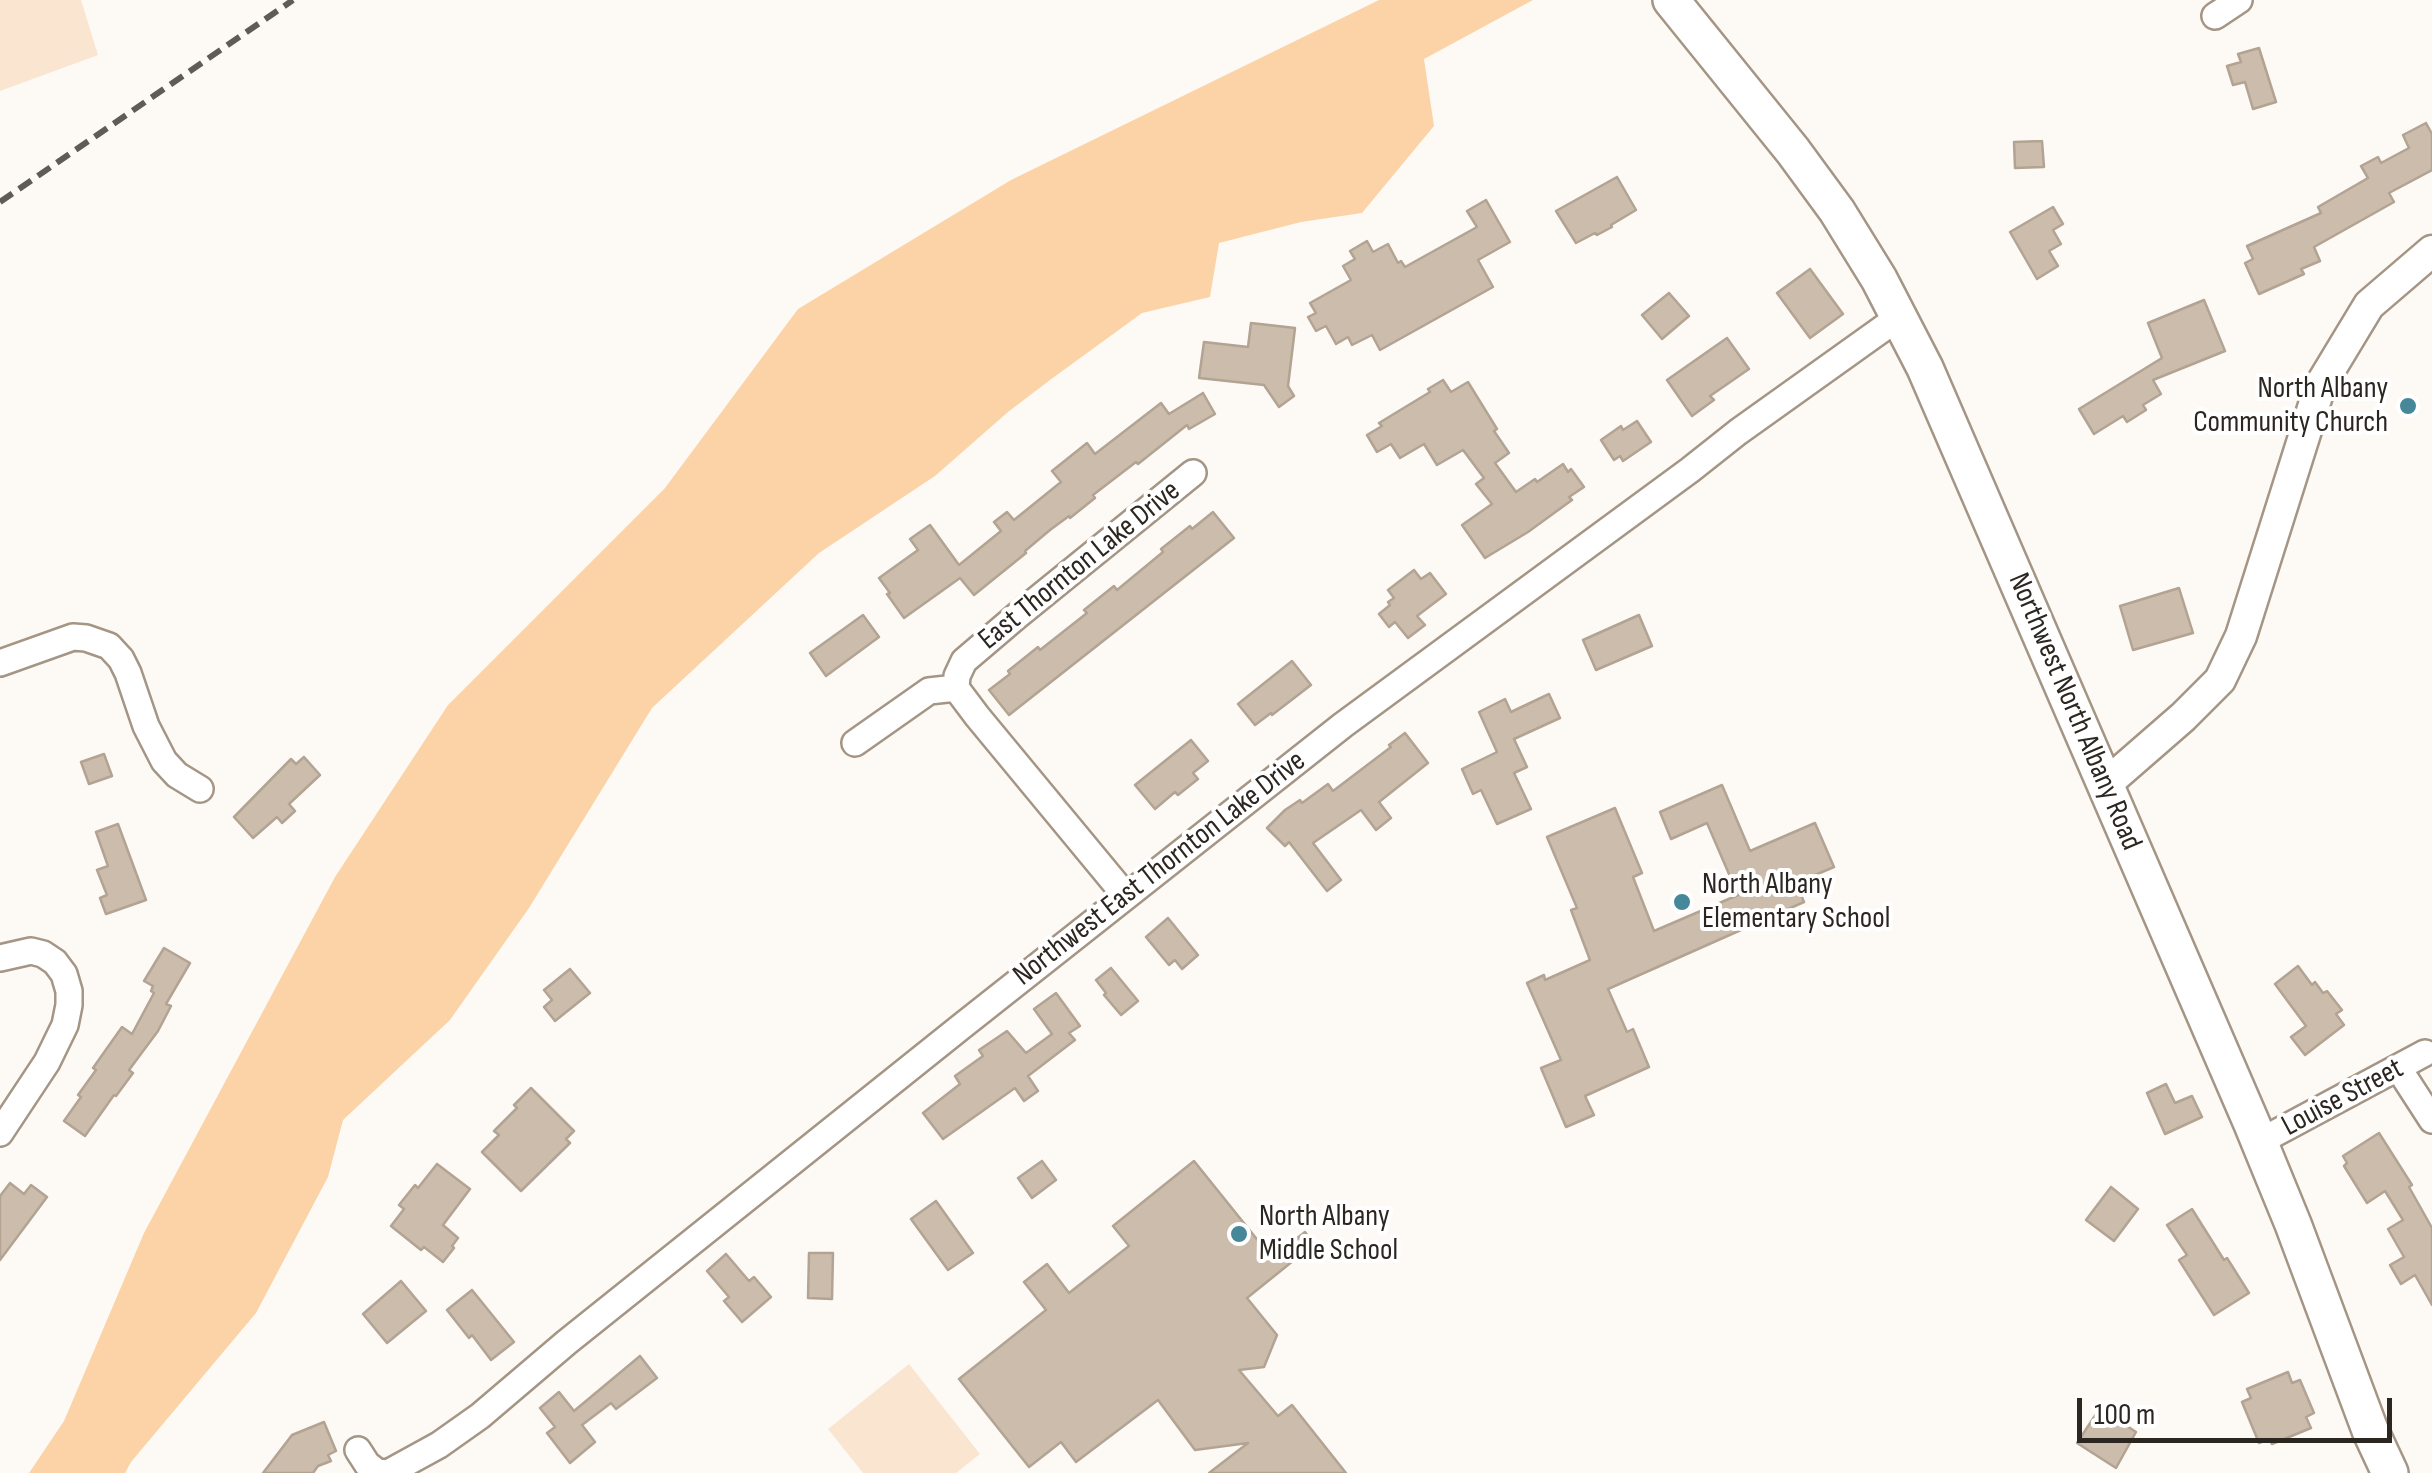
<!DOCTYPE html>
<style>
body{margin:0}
#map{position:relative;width:2432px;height:1473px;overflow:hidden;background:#fdfaf6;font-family:"Sofia Sans Condensed",sans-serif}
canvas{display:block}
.scale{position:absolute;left:2077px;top:1398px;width:315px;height:45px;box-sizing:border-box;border:5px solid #2c2620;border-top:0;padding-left:12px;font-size:30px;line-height:35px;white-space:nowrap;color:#2c2620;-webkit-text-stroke:8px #fff;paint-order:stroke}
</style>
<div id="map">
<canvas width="2432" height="1473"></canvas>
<div class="scale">100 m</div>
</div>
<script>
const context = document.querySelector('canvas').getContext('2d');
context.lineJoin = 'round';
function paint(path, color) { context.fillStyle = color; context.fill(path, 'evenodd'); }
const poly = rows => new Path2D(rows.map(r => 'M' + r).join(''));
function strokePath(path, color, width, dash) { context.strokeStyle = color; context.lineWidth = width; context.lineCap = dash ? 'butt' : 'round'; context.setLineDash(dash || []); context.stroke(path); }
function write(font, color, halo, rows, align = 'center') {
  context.font = font + ' "Sofia Sans Condensed",sans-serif'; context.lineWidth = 8; context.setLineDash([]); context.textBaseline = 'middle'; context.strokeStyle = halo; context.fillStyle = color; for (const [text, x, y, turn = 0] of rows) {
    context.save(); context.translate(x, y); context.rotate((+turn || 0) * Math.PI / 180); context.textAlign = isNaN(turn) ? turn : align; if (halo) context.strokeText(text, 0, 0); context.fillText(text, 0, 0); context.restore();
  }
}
const green = poly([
 [0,0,81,0,98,55,0,91],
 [909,1364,980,1454,956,1473,863,1473,828,1429]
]);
const water = poly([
 [1379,0,1533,0,1424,59,1434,126,1362,213,1301,222,1219,243,1210,297,1142,313,1050,380,1008,412,935,476,819,553,652,708,529,908,450,1020,343,1120,328,1177,256,1313,131,1462,125,1473,29,1473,64,1421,144,1233,335,877,448,705,665,488,798,309,1011,180]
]);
const building = poly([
 [2259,48,2276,102,2253,109,2245,82,2233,85,2227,66,2241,62,2238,54,2259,48],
 [2426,123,2432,134,2432,170,2389,193,2394,202,2314,247,2320,261,2301,269,2304,274,2259,294,2245,263,2253,259,2247,246,2321,213,2318,207,2368,178,2361,166,2378,157,2381,163,2409,148,2403,135,2426,123],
 [2042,141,2044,167,2015,168,2014,142,2042,141],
 [1617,177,1636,210,1611,225,1612,227,1597,235,1595,233,1576,243,1556,211,1617,177],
 [1486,200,1510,242,1478,260,1493,287,1380,350,1372,335,1352,345,1348,337,1336,344,1326,326,1316,331,1308,317,1316,313,1310,303,1351,280,1343,266,1355,259,1350,251,1367,241,1373,252,1388,244,1398,263,1401,261,1405,267,1477,227,1467,211,1486,200],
 [2053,207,2063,224,2053,230,2061,244,2049,251,2058,266,2037,279,2010,232,2053,207],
 [1810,269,1843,314,1810,338,1777,293,1810,269],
 [1669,293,1689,316,1662,339,1642,315,1669,293],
 [2204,300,2225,351,2153,380,2161,394,2143,405,2146,410,2127,422,2123,416,2094,434,2079,409,2162,358,2148,323,2204,300],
 [1251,323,1295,328,1288,386,1294,396,1279,407,1264,385,1199,378,1204,342,1248,347,1251,323],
 [1727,338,1749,369,1710,396,1714,400,1692,416,1667,380,1727,338],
 [1443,380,1451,392,1468,382,1497,429,1494,431,1509,453,1495,463,1516,492,1535,479,1537,482,1563,464,1568,472,1571,469,1584,487,1569,497,1572,500,1528,532,1485,558,1462,525,1492,504,1476,484,1484,478,1463,450,1437,465,1424,444,1400,458,1391,444,1377,452,1367,435,1382,426,1379,423,1430,392,1428,389,1443,380],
 [1203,393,1215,414,1189,429,1187,425,1138,464,1136,462,1093,495,1095,498,1070,518,1069,516,1050,530,1025,551,1026,553,974,595,960,578,904,618,887,594,890,593,879,578,918,550,910,539,930,525,959,565,1001,531,994,522,1007,512,1014,520,1061,482,1052,471,1087,443,1095,454,1161,403,1169,414,1203,393],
 [1637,421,1651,442,1623,461,1620,456,1614,460,1601,440,1621,426,1623,430,1637,421],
 [1213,512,1234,538,1009,715,989,690,1010,674,1008,671,1038,647,1040,650,1087,613,1084,610,1114,586,1117,590,1163,552,1161,549,1190,526,1192,529,1213,512],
 [1414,570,1421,579,1430,573,1446,594,1417,616,1425,625,1408,638,1395,622,1389,627,1379,614,1390,605,1388,602,1394,598,1388,590,1414,570],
 [2179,588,2193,633,2133,650,2120,606,2179,588],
 [863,615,879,637,826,676,810,653,863,615],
 [1639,615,1652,646,1596,670,1583,640,1639,615],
 [1292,661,1311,685,1272,715,1271,713,1255,725,1238,704,1292,661],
 [1549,694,1560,718,1514,739,1527,767,1514,773,1531,809,1497,824,1481,790,1473,794,1462,769,1497,752,1479,712,1505,699,1511,712,1549,694],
 [1405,733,1428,763,1379,802,1391,818,1376,830,1361,810,1313,843,1341,880,1327,891,1289,842,1285,846,1267,828,1285,810,1300,800,1302,803,1328,784,1333,791,1391,747,1389,745,1405,733],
 [1191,740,1208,761,1193,773,1198,779,1178,795,1175,792,1155,809,1135,785,1191,740],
 [104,754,112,776,89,784,81,762,104,754],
 [304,757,320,775,289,804,295,811,282,823,277,817,253,838,234,817,291,759,296,764,304,757],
 [1722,785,1750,851,1815,823,1834,867,1796,883,1804,902,1608,989,1627,1032,1633,1029,1649,1067,1585,1096,1594,1115,1566,1127,1541,1068,1561,1060,1527,983,1544,975,1545,980,1590,960,1571,910,1577,908,1547,837,1615,808,1642,873,1633,877,1654,931,1738,895,1707,823,1671,839,1660,812,1722,785],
 [118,824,146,900,106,914,100,898,107,895,97,870,108,866,96,832,118,824],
 [1168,918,1198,955,1182,969,1175,960,1169,965,1146,937,1168,918],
 [164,948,190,963,166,1004,171,1006,158,1031,129,1070,133,1073,116,1096,114,1095,85,1136,64,1121,81,1097,78,1095,96,1070,93,1068,122,1027,132,1034,154,993,151,991,153,986,144,981,164,948],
 [2298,966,2312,985,2315,982,2323,993,2327,991,2342,1010,2336,1014,2344,1025,2305,1055,2291,1037,2306,1026,2275,984,2298,966],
 [1111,968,1138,1001,1121,1015,1104,995,1106,993,1096,980,1111,968],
 [570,969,590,993,555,1021,544,1007,552,1000,544,990,570,969],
 [1056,993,1080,1026,1069,1033,1075,1040,1028,1076,1038,1091,1024,1101,1015,1088,943,1139,923,1113,960,1084,955,1076,983,1056,979,1050,1007,1031,1026,1053,1052,1034,1034,1009,1056,993],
 [2166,1084,2175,1103,2192,1096,2202,1117,2165,1134,2147,1093,2166,1084],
 [531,1088,574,1131,566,1139,570,1143,521,1191,482,1152,499,1135,494,1131,517,1108,514,1105,531,1088],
 [2379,1133,2412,1185,2409,1187,2432,1228,2432,1305,2415,1275,2401,1284,2390,1265,2404,1257,2388,1229,2403,1220,2385,1191,2367,1203,2344,1166,2347,1163,2343,1156,2379,1133],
 [1042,1161,1056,1180,1032,1198,1018,1178,1042,1161],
 [1194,1161,1272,1258,1305,1232,1314,1244,1247,1298,1277,1335,1264,1367,1239,1370,1278,1416,1292,1405,1346,1473,1209,1473,1248,1443,1195,1450,1158,1400,1076,1462,1061,1442,1029,1467,959,1379,1046,1310,1024,1282,1047,1264,1069,1293,1129,1246,1113,1226,1194,1161],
 [437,1164,470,1189,443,1225,458,1238,452,1246,454,1248,443,1262,424,1247,421,1250,391,1226,404,1209,399,1205,415,1185,418,1188,437,1164],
 [10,1183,24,1194,31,1185,47,1197,0,1260,0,1196,10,1183],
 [2111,1187,2138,1209,2114,1241,2086,1220,2111,1187],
 [936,1201,973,1253,948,1270,911,1219,936,1201],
 [2192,1209,2224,1260,2227,1258,2249,1293,2214,1315,2179,1260,2187,1255,2167,1225,2192,1209],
 [809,1253,833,1253,832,1299,808,1298,809,1253],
 [726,1254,749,1281,754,1277,771,1297,742,1322,724,1301,729,1297,707,1271,726,1254],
 [401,1281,426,1311,387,1343,363,1314,401,1281],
 [472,1290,514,1342,491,1360,472,1335,469,1338,447,1310,472,1290],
 [640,1356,657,1378,616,1409,611,1403,582,1425,595,1442,570,1463,547,1433,555,1427,540,1408,559,1392,574,1411,640,1356],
 [2288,1372,2292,1383,2300,1380,2314,1413,2306,1417,2311,1428,2272,1444,2269,1439,2259,1443,2242,1402,2251,1398,2247,1389,2288,1372],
 [2100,1408,2136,1432,2116,1468,2077,1443,2100,1408],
 [324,1422,336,1451,328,1455,331,1461,318,1466,313,1473,263,1473,292,1435,324,1422]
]);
const minor = poly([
 [2215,16,2239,0],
 [0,663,73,637,86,638,109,646,121,659,128,673,146,726,164,761,177,775,200,789],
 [855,743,929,691,956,688],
 [1125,895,977,716,956,688,957,676,964,661,1018,615,1193,473],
 [0,958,31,951,43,954,55,962,64,974,69,991,69,1005,65,1025,47,1062,0,1133],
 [2399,1069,2432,1120],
 [2259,1142,2425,1053],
 [358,1450,367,1464,377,1472,388,1473,439,1445,480,1416,567,1342,962,1026,1343,725,1690,470,1738,432,1899,317]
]);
const tertiary = poly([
 [2106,784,2183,717,2220,680,2241,636,2320,386,2369,305,2432,251]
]);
const secondary = poly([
 [1671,0,1793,151,1837,211,1879,279,1925,368,2252,1124,2293,1224,2370,1430,2390,1473]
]);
const rail = poly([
 [0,202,293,0]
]);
const markers = [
 [2408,406,10,"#46879a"],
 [1682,902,10,"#46879a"],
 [1239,1234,10,"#46879a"]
];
const poiNames = [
 ["North Albany",2388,389,"right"],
 ["Community Church",2388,423,"right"],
 ["North Albany",1702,885],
 ["Elementary School",1702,919],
 ["North Albany",1259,1217],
 ["Middle School",1259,1251]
];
const streetNames = [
 ["East Thornton Lake Drive",1080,566,-39],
 ["Northwest North Albany Road",2074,712,67],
 ["Northwest East Thornton Lake Drive",1160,869,-38],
 ["Louise Street",2343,1098,-28]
];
paint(green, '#f9e5d0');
paint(water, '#fbd3a7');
paint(building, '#ccbcab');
strokePath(building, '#b2a392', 2.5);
strokePath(minor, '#a49585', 30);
strokePath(tertiary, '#a49585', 35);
strokePath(secondary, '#a49585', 40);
strokePath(minor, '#fff', 25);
strokePath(tertiary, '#fff', 30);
strokePath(secondary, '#fff', 35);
strokePath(rail, '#605b55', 6, [15, 8]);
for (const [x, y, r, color] of markers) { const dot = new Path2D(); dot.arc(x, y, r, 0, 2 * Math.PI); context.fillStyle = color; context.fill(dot); strokePath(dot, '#fff', 4); }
write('30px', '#2c2620', '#fff', poiNames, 'left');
write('30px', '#2c2620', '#fff', streetNames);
</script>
